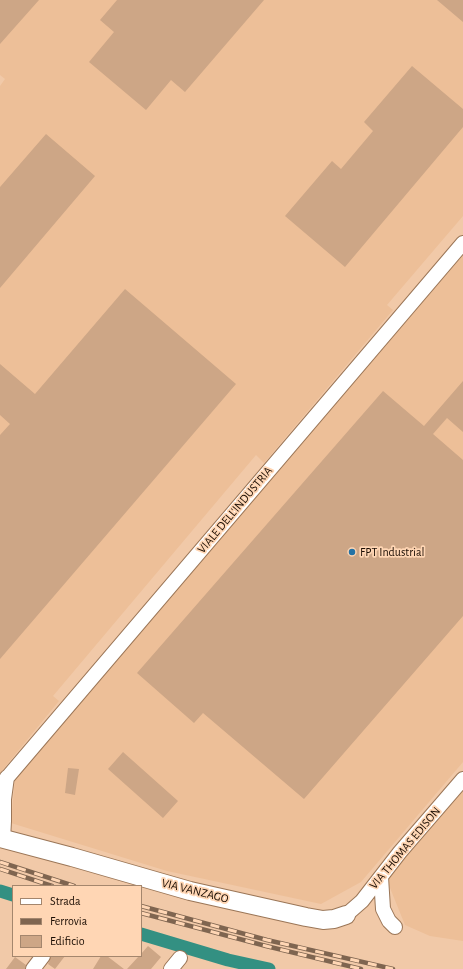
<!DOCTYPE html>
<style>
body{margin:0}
#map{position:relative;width:463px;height:969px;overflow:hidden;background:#f1c9a8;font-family:"Alegreya Sans",sans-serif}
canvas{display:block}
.legend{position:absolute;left:12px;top:885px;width:130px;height:72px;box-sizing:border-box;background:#ffd6b4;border:1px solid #a4866d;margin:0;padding:5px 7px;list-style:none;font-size:12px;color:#1b0d03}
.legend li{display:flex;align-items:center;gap:8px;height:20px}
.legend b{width:20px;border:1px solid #a4866d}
</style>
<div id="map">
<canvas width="463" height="969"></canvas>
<ul class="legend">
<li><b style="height:5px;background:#fff"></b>Strada</li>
<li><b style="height:5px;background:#7f6550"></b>Ferrovia</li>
<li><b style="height:11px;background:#cda686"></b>Edificio</li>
</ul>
</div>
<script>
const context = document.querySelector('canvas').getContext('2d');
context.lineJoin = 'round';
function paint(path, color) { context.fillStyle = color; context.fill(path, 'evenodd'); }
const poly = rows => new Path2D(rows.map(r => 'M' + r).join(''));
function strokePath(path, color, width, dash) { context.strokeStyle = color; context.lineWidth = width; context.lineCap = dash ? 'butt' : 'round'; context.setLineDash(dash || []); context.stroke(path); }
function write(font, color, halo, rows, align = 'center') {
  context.font = font + ' "Alegreya Sans",sans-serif'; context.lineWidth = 3.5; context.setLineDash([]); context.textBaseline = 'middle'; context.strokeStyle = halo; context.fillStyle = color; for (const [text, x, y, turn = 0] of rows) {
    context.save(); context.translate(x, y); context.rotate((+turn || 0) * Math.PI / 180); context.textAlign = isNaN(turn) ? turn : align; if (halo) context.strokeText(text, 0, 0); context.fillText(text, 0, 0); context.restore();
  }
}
const built = poly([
 [0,0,463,0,463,216,387,305,393,310,264,463,256,455,53,696,59,701,0,773,0,86,5,79,0,75],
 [463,255,463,762,361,882,321,904,167,871,11,823,15,778],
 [463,788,463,941,430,936,405,925,386,878]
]);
const canal = poly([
 [0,891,13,895],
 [141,934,228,960,269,969]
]);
const building = poly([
 [0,0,39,0,0,44],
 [117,0,264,0,185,92,171,80,146,110,89,62,114,32,100,20],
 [437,0,463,0,463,22],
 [412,66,463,109,463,127,345,267,285,216,332,161,341,169,373,131,364,122],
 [46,134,95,176,0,288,0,187],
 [125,289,236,384,0,659,0,435,10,424,0,415,0,364,35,394],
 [463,381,463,432,447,418,433,434,463,460,463,616,304,799,203,713,194,723,137,673,383,391,424,426],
 [123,752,178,801,163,818,108,769],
 [68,768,79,769,75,795,65,793],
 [148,946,161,957,151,969,127,969,139,956,141,956,141,954],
 [51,956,65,956,55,969,48,964],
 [101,956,107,956,124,969,93,969],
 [15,957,26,965,25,969,6,969]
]);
const minor = poly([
 [0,786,463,243],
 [3,839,4,821,4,799,7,777],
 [381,877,383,909,389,921,395,927],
 [346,915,362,901,400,852,463,779],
 [33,969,43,956],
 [171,969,180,958]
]);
const tertiary = poly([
 [0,838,72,857,190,891,306,917,323,920,334,919,346,915]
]);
const rail = poly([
 [0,862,74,886],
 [0,869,52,886],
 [141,906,267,940,393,969],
 [141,913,266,946,361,969]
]);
const markers = [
 [352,552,4,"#2573a5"]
];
const streetNames = [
 ["VIALE DELL'INDUSTRIA",235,510,-50],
 ["VIA THOMAS EDISON",405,848,-50],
 ["VIA VANZAGO",195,891,14]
];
const poiNames = [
 ["FPT Industrial",360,552]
];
paint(built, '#edbf98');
strokePath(canal, '#339082', 13);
paint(building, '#cda686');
strokePath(minor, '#9b7657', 16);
strokePath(tertiary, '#9b7657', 20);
strokePath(minor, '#fff', 14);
strokePath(tertiary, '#fff', 18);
strokePath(rail, '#7f6550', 4.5);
strokePath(rail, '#ffd6b4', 3, [9]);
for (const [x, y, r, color] of markers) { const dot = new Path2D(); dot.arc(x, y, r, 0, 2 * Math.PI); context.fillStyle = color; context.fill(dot); strokePath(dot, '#ffd6b4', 1.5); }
write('12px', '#1b0d03', '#ffd6b4', streetNames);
write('12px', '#1b0d03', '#ffd6b4', poiNames, 'left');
</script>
